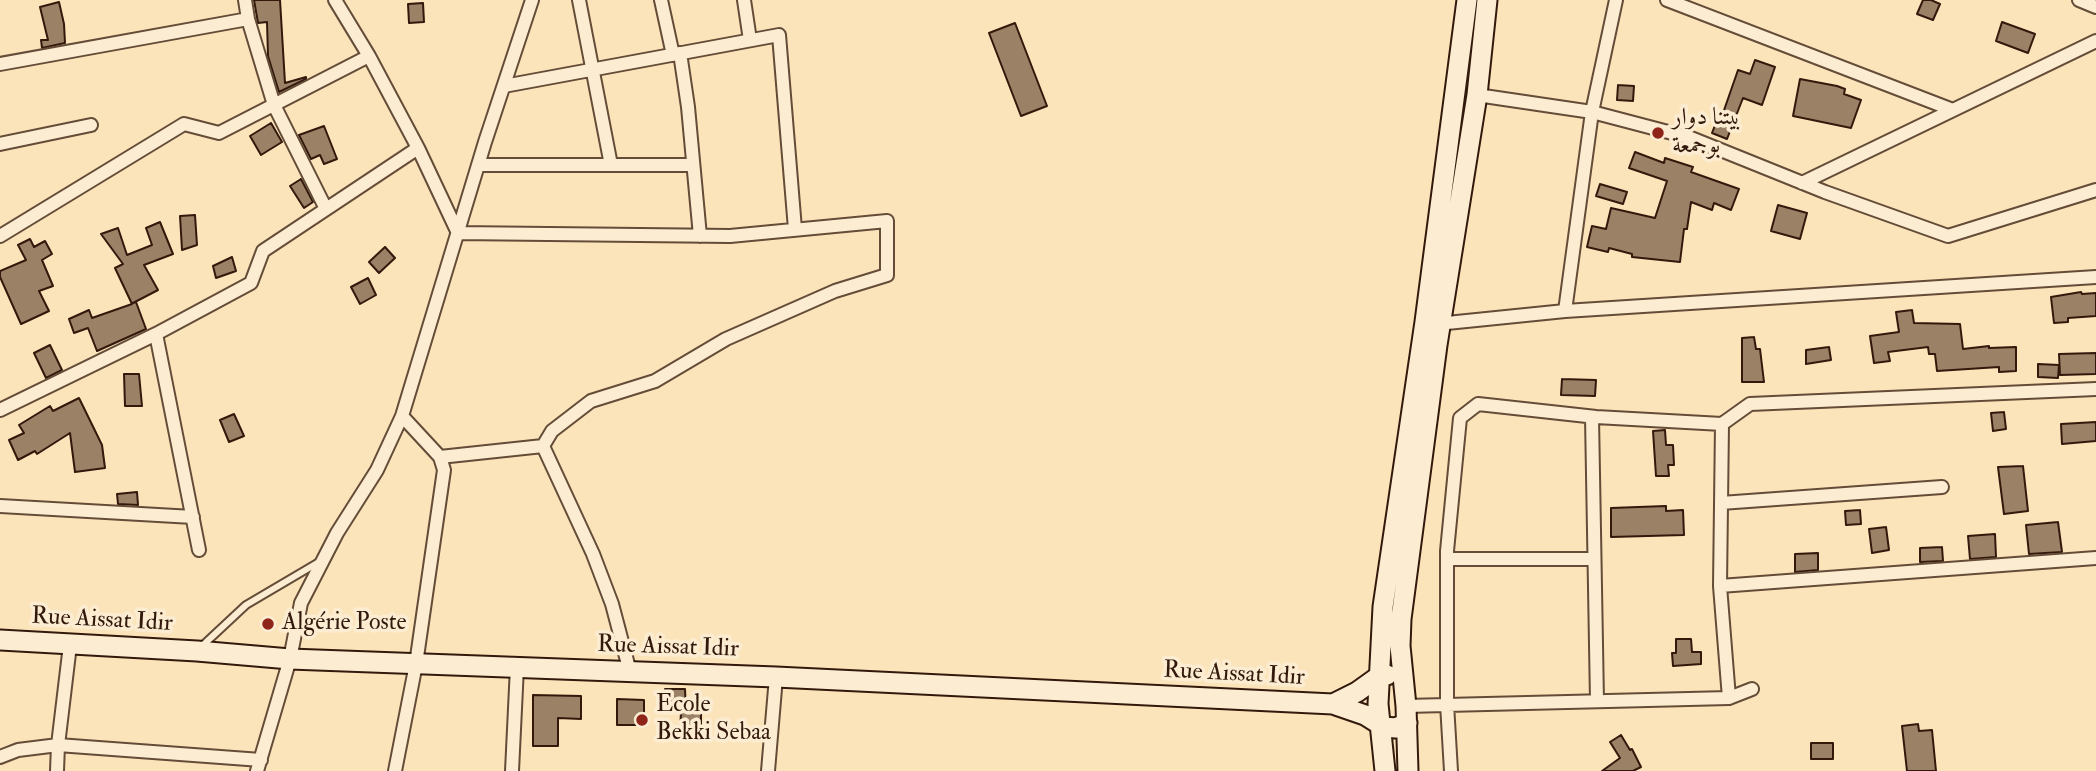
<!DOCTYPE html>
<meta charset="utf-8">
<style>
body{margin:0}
canvas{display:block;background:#fbe3ba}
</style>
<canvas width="2096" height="771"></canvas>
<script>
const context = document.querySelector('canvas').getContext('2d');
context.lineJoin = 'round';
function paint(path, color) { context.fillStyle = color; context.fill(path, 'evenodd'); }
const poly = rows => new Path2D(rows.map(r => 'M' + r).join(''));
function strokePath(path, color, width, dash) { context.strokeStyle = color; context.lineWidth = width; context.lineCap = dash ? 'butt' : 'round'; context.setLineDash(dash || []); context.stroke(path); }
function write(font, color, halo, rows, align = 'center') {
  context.font = font + ' "IM FELL Double Pica",Amiri,serif'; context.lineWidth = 7; context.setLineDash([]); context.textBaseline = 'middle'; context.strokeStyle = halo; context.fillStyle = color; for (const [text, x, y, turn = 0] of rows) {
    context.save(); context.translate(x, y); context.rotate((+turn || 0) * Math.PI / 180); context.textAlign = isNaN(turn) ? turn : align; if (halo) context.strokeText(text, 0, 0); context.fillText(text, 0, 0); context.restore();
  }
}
const building = poly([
 [254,0,280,0,285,83,306,77,306,79,279,92,268,56,267,22,258,23,254,0],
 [1923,0,1931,0,1940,4,1933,20,1917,14,1923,0],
 [59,2,64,24,65,43,42,48,41,40,48,40,40,7,59,2],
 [423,3,424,22,409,23,408,4,423,3],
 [2002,22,2035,34,2028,53,1996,41,2002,22],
 [1015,23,1047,106,1021,116,989,33,1015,23],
 [1755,60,1775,67,1762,105,1743,98,1727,139,1712,133,1719,115,1722,116,1738,70,1750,74,1755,60],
 [1800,79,1837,86,1845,89,1844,94,1861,100,1851,128,1793,116,1800,79],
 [1618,85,1634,86,1633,101,1617,100,1618,85],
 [271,123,282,142,261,155,250,136,271,123],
 [324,126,337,159,324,164,320,155,311,159,299,135,324,126],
 [1635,152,1664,163,1665,158,1693,167,1691,172,1739,189,1731,210,1714,203,1712,210,1691,202,1687,229,1684,229,1680,262,1632,257,1632,254,1609,248,1608,252,1587,247,1592,226,1606,229,1611,208,1655,218,1667,181,1629,168,1635,152],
 [301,179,313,202,304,208,290,186,301,179],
 [1600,184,1627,192,1623,204,1596,196,1600,184],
 [1778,205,1807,213,1800,239,1771,231,1778,205],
 [195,215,197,245,182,250,180,216,195,215],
 [160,222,173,254,144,265,158,290,133,303,136,302,146,329,97,351,88,328,74,333,69,319,89,310,92,318,132,304,115,268,123,264,101,234,118,228,127,255,152,245,146,228,160,222],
 [30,239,34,247,45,241,52,254,42,260,53,286,39,291,49,311,21,324,0,277,0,271,26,260,18,245,30,239],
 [385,247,395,258,379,273,369,262,385,247],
 [232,257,236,271,216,278,213,266,232,257],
 [368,278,376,295,360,304,351,287,368,278],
 [2081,292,2082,294,2096,293,2096,316,2068,318,2068,322,2054,323,2051,297,2081,292],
 [1912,310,1914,323,1960,324,1963,349,1989,346,1989,348,2016,347,2016,371,1999,372,1999,367,1937,371,1935,354,1929,354,1928,347,1888,352,1890,361,1874,363,1870,336,1899,332,1896,312,1912,310],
 [1754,337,1756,349,1760,349,1764,382,1742,382,1742,338,1754,337],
 [50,345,62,370,46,378,34,353,50,345],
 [1829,347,1831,360,1806,364,1806,350,1829,347],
 [2096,353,2096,374,2060,375,2059,354,2096,353],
 [2038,364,2059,365,2058,378,2038,377,2038,364],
 [124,374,139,374,142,406,125,406,124,374],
 [1562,379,1596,380,1595,396,1561,395,1562,379],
 [79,398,102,445,105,468,75,472,70,433,37,454,35,451,18,460,9,440,24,433,19,425,50,406,53,411,79,398],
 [2004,412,2006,429,1993,431,1991,413,2004,412],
 [234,414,244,436,229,442,220,420,234,414],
 [2096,422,2096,441,2062,444,2061,424,2096,422],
 [1665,430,1666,445,1673,445,1674,465,1668,465,1669,476,1656,476,1653,431,1665,430],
 [2023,466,2028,511,2004,514,1998,467,2023,466],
 [137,492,138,505,118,504,117,494,137,492],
 [1666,506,1666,511,1683,510,1684,535,1611,537,1611,508,1666,506],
 [1860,510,1861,524,1846,525,1845,511,1860,510],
 [2058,522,2062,552,2029,554,2026,525,2058,522],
 [1886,527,1889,550,1872,553,1869,529,1886,527],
 [1995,534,1996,557,1970,559,1968,536,1995,534],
 [1942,547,1943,561,1920,562,1920,548,1942,547],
 [1818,553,1818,570,1795,572,1795,554,1818,553],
 [1676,639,1691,639,1692,652,1701,652,1701,664,1673,666,1672,653,1676,653,1676,639],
 [665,689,685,689,686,710,701,710,701,733,680,731,681,712,664,711,665,689],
 [533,695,581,696,581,719,558,718,558,746,533,746,533,695],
 [617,699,644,700,644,725,617,725,617,699],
 [1918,724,1919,731,1932,730,1936,771,1907,771,1902,726,1918,724],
 [1621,735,1630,750,1632,749,1641,767,1633,771,1602,771,1620,758,1610,742,1621,735],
 [1811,743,1833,743,1833,759,1811,759,1811,743]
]);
const lane = poly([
 [201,647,246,605,319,562]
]);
const street = poly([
 [245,0,248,19,274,105,326,209],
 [335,0,369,56,418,148,458,233,730,236,887,221,887,275,835,291,726,339,655,381,591,401,552,431,543,446],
 [579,0,611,165],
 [661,0,673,55],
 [744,0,750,40],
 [1667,0,1953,110],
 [2079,0,2096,7],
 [680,53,688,107,700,236],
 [0,64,248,19],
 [504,86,779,35,795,229],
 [1477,95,1592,112,1691,138,1825,192,1948,236,2096,190],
 [0,144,91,125],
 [478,165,693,165],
 [1802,183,2096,41],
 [0,236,184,124,219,133,369,56],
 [1565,311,1592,112,1616,0],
 [1437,324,1565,311,2096,277],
 [156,334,199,550],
 [0,410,156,334,251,283,263,251,418,148],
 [1592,417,1597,701],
 [1722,424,1720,586,1729,698],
 [440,457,543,446,593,554,612,604,630,672],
 [1721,503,1942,487],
 [0,506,193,517],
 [1448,559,1594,559],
 [1720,586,2096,558],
 [1406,706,1729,698,1752,689],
 [0,757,18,750,58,745,261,760],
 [57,771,58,745,70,645],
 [257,771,290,659,301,603,337,533,377,470,402,416,485,142,532,0],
 [395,771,416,664,444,470,440,457,402,416],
 [512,771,517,667],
 [768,771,776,677],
 [1451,771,1447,704,1447,551,1460,418,1478,404,1596,417,1722,424,1750,404,2096,389]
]);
const secondary = poly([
 [0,640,197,651,290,659,776,677,1333,704,1365,715,1384,727,1396,728,1407,723],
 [1333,704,1357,692,1378,677,1387,675],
 [1385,771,1378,704,1383,607,1425,322,1467,0],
 [1408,771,1406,706,1400,646,1401,619,1437,345,1477,95,1487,0]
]);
const markers = [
 [1658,133,7,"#8f2418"],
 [268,624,7,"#8f2418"],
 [642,720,7,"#8f2418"]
];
const poiNames = [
 ["بيتنا دوار",1672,119],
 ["بوجمعة",1672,147],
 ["Algérie Poste",282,624],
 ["Ecole",656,706],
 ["Bekki Sebaa",656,734]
];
const streetNames = [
 ["Rue Aissat Idir",102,621,3],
 ["Rue Aissat Idir",668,648,2],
 ["Rue Aissat Idir",1234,675,3]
];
paint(building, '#9b8266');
strokePath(building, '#32190c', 2);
strokePath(lane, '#644c38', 10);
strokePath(street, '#644c38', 16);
strokePath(secondary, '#32190c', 23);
strokePath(lane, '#fcedd2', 6);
strokePath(street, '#fcedd2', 12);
strokePath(secondary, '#fcedd2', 19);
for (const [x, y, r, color] of markers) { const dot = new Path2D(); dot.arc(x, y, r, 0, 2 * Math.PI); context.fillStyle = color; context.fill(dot); strokePath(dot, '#fcedd2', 2.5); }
write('24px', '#32190c', '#fcedd2', poiNames, 'left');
write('24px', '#32190c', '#fcedd2', streetNames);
</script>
